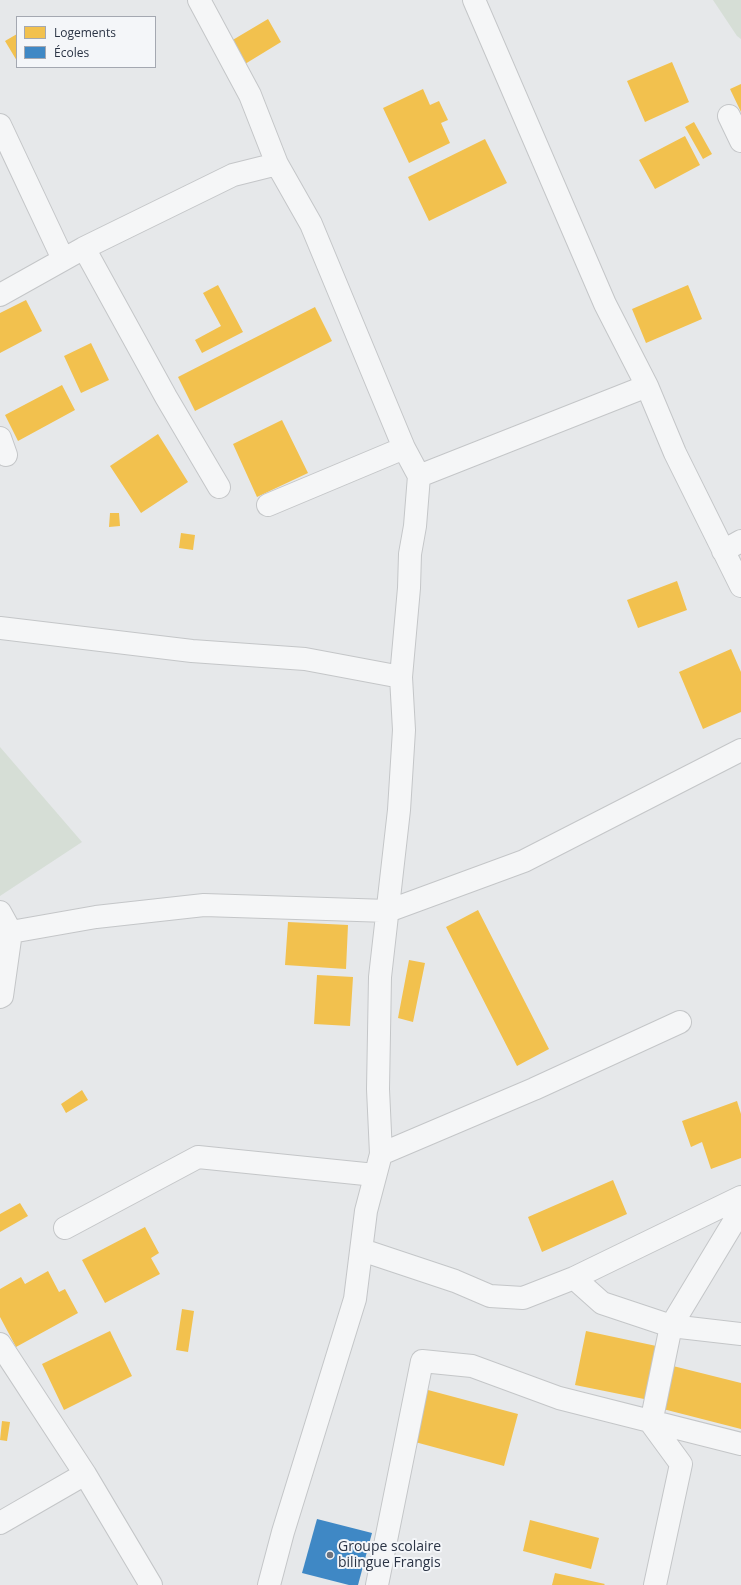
<!DOCTYPE html>
<meta charset="utf-8">
<style>
body{margin:0}
#map{position:relative;width:741px;height:1585px;overflow:hidden;background:#e6e8ea;font-family:"Open Sans",sans-serif}
canvas{display:block}
.legend{position:absolute;left:16px;top:16px;width:140px;height:52px;box-sizing:border-box;background:#f4f6f9;border:1px solid #a4a8b1;margin:0;padding:5px 7px;list-style:none;font-size:12px;color:#2b3445}
.legend li{display:flex;align-items:center;gap:8px;height:20px}
.legend b{width:20px;border:1px solid #a4a8b1}
</style>
<div id="map">
<canvas width="741" height="1585"></canvas>
<ul class="legend">
<li><b style="height:11px;background:#f2c14e"></b>Logements</li>
<li><b style="height:11px;background:#3f88c5"></b>Écoles</li>
</ul>
</div>
<script>
const context = document.querySelector('canvas').getContext('2d');
context.lineJoin = 'round';
function paint(path, color) { context.fillStyle = color; context.fill(path, 'evenodd'); }
const poly = rows => new Path2D(rows.map(r => 'M' + r).join(''));
function strokePath(path, color, width, dash) { context.strokeStyle = color; context.lineWidth = width; context.lineCap = dash ? 'butt' : 'round'; context.setLineDash(dash || []); context.stroke(path); }
function write(font, color, halo, rows, align = 'center') {
  context.font = font + ' "Open Sans",sans-serif'; context.lineWidth = 4; context.setLineDash([]); context.textBaseline = 'middle'; context.strokeStyle = halo; context.fillStyle = color; for (const [text, x, y, turn = 0] of rows) {
    context.save(); context.translate(x, y); context.rotate((+turn || 0) * Math.PI / 180); context.textAlign = isNaN(turn) ? turn : align; if (halo) context.strokeText(text, 0, 0); context.fillText(text, 0, 0); context.restore();
  }
}
const green = poly([
 [713,0,741,0,741,39,737,36],
 [0,747,82,842,0,896]
]);
const homes = poly([
 [268,19,281,42,245,64,231,41],
 [17,34,17,61,5,41],
 [672,62,689,102,645,122,627,81],
 [741,84,741,112,730,89],
 [423,89,430,105,439,101,448,120,441,123,450,143,409,163,383,108],
 [694,122,712,154,703,159,685,127],
 [685,136,700,165,655,189,639,160],
 [485,139,507,183,429,221,408,177],
 [218,285,243,332,202,353,195,340,221,326,203,293],
 [688,285,702,319,646,343,632,309],
 [26,300,42,331,0,353,0,313],
 [315,307,332,341,195,411,178,377],
 [91,343,109,380,81,393,64,356],
 [62,385,75,410,18,441,5,415],
 [282,420,308,473,257,497,233,444],
 [158,434,188,482,141,513,110,466],
 [110,513,119,513,120,526,109,527],
 [181,533,195,535,193,550,179,548],
 [677,581,687,610,638,628,627,600],
 [731,649,741,672,741,712,703,729,679,672],
 [478,910,549,1049,517,1066,446,927],
 [288,922,348,925,346,969,285,965],
 [409,960,425,963,413,1022,398,1018],
 [317,975,353,977,350,1026,314,1024],
 [82,1090,88,1100,66,1113,61,1104],
 [737,1101,741,1114,741,1158,711,1169,702,1142,691,1147,682,1121],
 [613,1180,627,1214,542,1252,528,1217],
 [20,1203,28,1216,0,1232,0,1214],
 [145,1227,159,1253,151,1258,160,1274,105,1303,82,1260],
 [48,1271,59,1292,65,1289,78,1313,16,1347,0,1317,0,1289,21,1277,25,1284],
 [182,1309,194,1311,188,1352,176,1350],
 [110,1331,132,1376,64,1410,42,1364],
 [586,1331,661,1347,649,1400,575,1385],
 [673,1366,741,1383,741,1429,663,1409],
 [428,1390,518,1414,504,1466,415,1442],
 [2,1421,10,1422,7,1441,0,1440],
 [530,1520,599,1538,591,1569,523,1551],
 [555,1573,605,1584,604,1585,552,1585]
]);
const schools = poly([
 [317,1519,372,1533,358,1585,349,1585,302,1573]
]);
const street = poly([
 [199,0,250,95,277,164,311,224,404,448,419,476,415,526,410,554,409,588,401,677,404,730,399,810,380,977,378,1089,381,1154,366,1211,355,1299,283,1532,269,1585],
 [474,0,605,304,647,386,675,453,741,586],
 [729,116,741,141],
 [0,125,63,259],
 [84,248,166,397,219,487],
 [0,295,84,248,233,175,277,164],
 [0,438,6,455],
 [419,476,647,386],
 [268,505,404,448],
 [723,551,741,541],
 [0,628,192,651,305,659,401,677],
 [0,912,11,932,96,917,204,905,388,911,524,861,741,750],
 [0,997,2,996,11,932],
 [381,1154,534,1089,680,1022],
 [65,1228,198,1157,375,1175],
 [362,1250,455,1281,490,1296,523,1298,574,1278,741,1197],
 [574,1278,602,1303,671,1326,741,1334],
 [0,1344,85,1474,151,1585],
 [0,1523,85,1474],
 [377,1585,422,1361,472,1366,559,1398,741,1444],
 [655,1585,681,1464,651,1423,671,1326,741,1210]
]);
const markers = [
 [330,1555,4,"#6c737f"]
];
const poiNames = [
 ["Groupe scolaire",338,1547],
 ["bilingue Frangis",338,1563]
];
paint(green, '#d6ded6');
paint(homes, '#f2c14e');
paint(schools, '#3f88c5');
strokePath(street, '#c4c6c8', 24);
strokePath(street, '#f5f6f7', 22);
for (const [x, y, r, color] of markers) { const dot = new Path2D(); dot.arc(x, y, r, 0, 2 * Math.PI); context.fillStyle = color; context.fill(dot); strokePath(dot, '#f4f6f9', 1.5); }
write('14px', '#2b3445', '#f4f6f9', poiNames, 'left');
</script>
